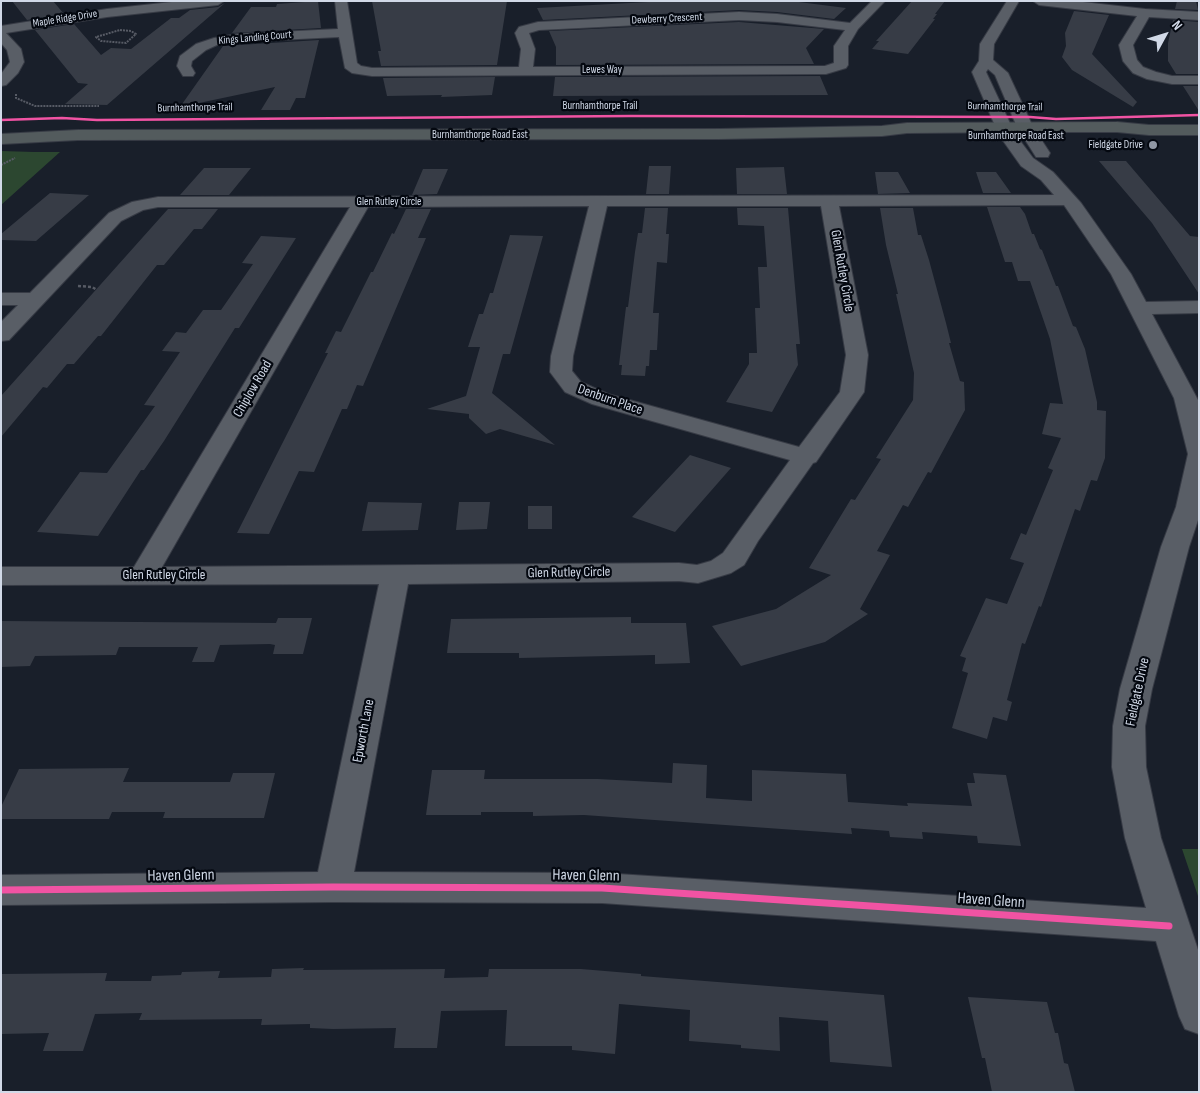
<!DOCTYPE html>
<style>
body{margin:0}
#map{position:relative;width:1200px;height:1093px;overflow:hidden;background:#191f2a;font-family:"Sofia Sans Condensed",sans-serif}
canvas{display:block}
.frame{position:absolute;inset:0;border:2px solid #d1d9e7;pointer-events:none}
.north{position:absolute;left:1140px;top:10px;width:50px;height:50px;-webkit-text-stroke:4px #040810;paint-order:stroke;rotate:51deg;font-size:14px;font-weight:700;line-height:20px;text-align:center;color:#d1d9e7}
.north::after{content:'';display:block;margin:auto;width:18px;height:22px;background:#d1d9e7;clip-path:polygon(50% 0,100% 100%,50% 72%,0 100%)}
</style>
<div id="map">
<canvas width="1200" height="1093"></canvas>
<div class="frame"></div>
<div class="north">N</div>
</div>
<script>
const context = document.querySelector('canvas').getContext('2d');
context.lineJoin = 'round';
function paint(path, color) { context.fillStyle = color; context.fill(path, 'evenodd'); }
const poly = rows => new Path2D(rows.map(r => 'M' + r).join(''));
function strokePath(path, color, width, dash) { context.strokeStyle = color; context.lineWidth = width; context.lineCap = dash ? 'butt' : 'round'; context.setLineDash(dash || []); context.stroke(path); }
function write(font, color, halo, rows, align = 'center') {
  context.font = font + ' "Sofia Sans Condensed",sans-serif'; context.lineWidth = 4.5; context.setLineDash([]); context.textBaseline = 'middle'; context.strokeStyle = halo; context.fillStyle = color; for (const [text, x, y, turn = 0] of rows) {
    context.save(); context.translate(x, y); context.rotate((+turn || 0) * Math.PI / 180); context.textAlign = isNaN(turn) ? turn : align; if (halo) context.strokeText(text, 0, 0); context.fillText(text, 0, 0); context.restore();
  }
}
const green = poly([
 [1,151,34,152,60,152,1,205],
 [1182,849,1199,849,1199,899]
]);
const building = poly([
 [12,1,53,1,64,14,27,20],
 [318,1,321,28,232,33,251,7,276,7,277,4],
 [372,1,507,1,497,65,381,66,378,51,381,51],
 [667,1,791,1,846,8,834,19,777,12,739,10,543,20,537,8],
 [912,1,945,1,935,14,937,14,933,19,935,19,908,54,872,49,879,41,876,41],
 [1177,1,1196,1,1198,10,1175,9],
 [225,3,107,105,65,104,88,84,78,83,35,30,74,24,101,55,111,48,131,49,171,18,179,18,190,10,218,7],
 [1074,11,1109,15,1092,54,1137,102,1133,107,1072,70,1062,57,1066,46,1065,33],
 [1173,20,1199,22,1199,74,1176,74,1168,61,1168,43],
 [739,22,824,29,806,48,814,64,556,65,556,47,549,31],
 [319,40,305,98,296,98,290,110,261,110,275,87,180,107,223,46],
 [820,76,828,95,553,96,555,77],
 [495,77,492,95,441,97,442,95,387,96,383,78],
 [1183,86,1199,86,1199,111],
 [1099,161,1126,161,1190,236,1199,237,1199,294,1152,223],
 [649,166,671,166,669,194,646,194],
 [784,167,787,194,737,194,736,168],
 [204,168,251,168,229,195,180,195],
 [423,169,448,169,437,194,412,195],
 [875,172,898,172,910,193,878,194],
 [976,172,996,172,1011,193,983,193],
 [50,193,89,195,36,241,1,240,1,234],
 [987,207,1020,207,1025,214,1032,234,1034,234,1040,249,1042,250,1056,286,1058,286,1073,326,1076,327,1085,349,1097,402,1097,410,1106,411,1105,458,1097,481,1091,480,1080,511,1075,509,1041,607,1039,606,1025,644,1022,643,1007,700,1012,702,1007,721,993,717,987,739,952,728,968,673,962,671,966,658,960,656,986,598,1007,604,1024,563,1010,559,1021,533,1026,535,1053,470,1048,468,1061,438,1042,434,1050,403,1063,404,1050,339,1030,281,1018,281,1012,262,1005,262],
 [645,208,668,208,666,234,669,234,667,263,657,262,653,313,659,313,657,350,650,350,649,366,646,366,645,376,621,375,622,365,619,365,626,307,628,307,635,252,638,233,642,233],
 [737,208,788,208,800,344,796,344,798,365,772,412,726,402,749,364,749,353,757,353,755,308,760,308,758,267,767,267,764,226,738,225],
 [880,208,913,208,918,235,921,235,929,260,946,323,951,343,949,343,960,381,964,382,965,410,931,473,928,472,908,507,903,505,877,551,890,555,860,609,868,614,825,642,741,666,712,626,776,609,831,575,809,568,851,499,855,500,881,459,876,458,913,400,914,373,896,294,898,294,886,245],
 [168,209,218,209,202,229,194,229,164,265,157,265,101,336,98,336,74,364,67,364,47,388,43,387,1,437,1,396],
 [406,209,431,209,418,238,426,238,363,386,357,385,347,409,342,409,314,472,299,471,269,534,237,533,328,353,325,353,336,331,341,332,371,272,373,272,392,233,394,234],
 [510,235,543,236,510,354,503,354,492,393,555,445,500,429,486,434,469,418,469,414,427,409,466,396,480,347,468,347,479,314,483,314,490,293,493,293],
 [261,236,296,238,239,328,235,328,164,441,144,470,141,470,98,536,37,532,80,472,107,473,155,406,144,405,180,352,162,351,176,332,186,333,203,310,221,310,253,264,242,263],
 [690,455,731,468,675,532,632,517],
 [368,502,422,503,418,530,362,531],
 [459,502,490,502,487,529,456,530],
 [528,506,552,506,552,529,528,529],
 [631,617,631,623,686,623,690,663,655,664,655,655,519,658,519,653,447,653,451,619],
 [278,618,312,618,303,654,273,654,275,645,270,644,220,645,214,662,192,662,198,647,119,647,116,655,35,656,30,666,1,667,1,621,276,623],
 [673,763,707,765,706,798,752,801,752,770,846,774,848,802,908,806,907,803,972,806,967,783,975,783,973,773,1006,775,1021,846,978,843,977,836,922,832,923,839,890,837,889,831,851,828,852,834,584,815,533,816,533,812,481,812,481,815,426,815,432,770,485,770,484,779,598,779,672,783],
 [129,768,123,782,230,782,233,773,275,773,264,818,163,818,165,812,112,812,109,819,1,819,1,807,19,769],
 [304,968,303,970,445,969,444,978,488,977,489,969,581,969,641,974,641,976,884,995,892,1067,830,1062,828,1021,779,1017,780,1051,741,1048,741,1045,689,1041,690,1010,619,1004,615,1054,572,1050,572,1046,505,1046,507,1010,441,1011,437,1048,394,1048,396,1028,333,1029,310,1028,310,1024,261,1025,262,1019,139,1020,142,1013,95,1014,83,1051,43,1051,49,1033,1,1034,1,974,107,973,105,981,151,981,152,976,181,975,182,972,220,971,218,978,271,977,272,969],
 [968,997,1047,1002,1055,1033,1058,1033,1064,1063,1068,1064,1075,1092,992,1092,985,1058,982,1058]
]);
const pathFar1 = poly([
 [120,30,131,31,136,34,126,43,101,41,96,37,120,30],
 [16,94,16,98,35,106,99,106],
 [1,165,15,158]
]);
const path = poly([
 [78,286,92,287,97,290]
]);
const minor = poly([
 [181,1,224,1,218,5,107,17,6,33,21,49,24,62,18,73,6,85,1,86,1,74,10,62,7,50,1,43,1,26,107,9,181,1],
 [335,1,347,1,357,63,361,66,372,68,519,67,521,49,515,33,519,27,538,22,739,12,777,14,850,23,872,1,885,1,858,29,848,46,848,65,846,68,826,74,372,76,352,73,345,68,339,37,237,42,217,45,206,50,192,61,191,66,195,73,193,76,183,76,177,66,180,56,196,44,214,38,237,34,338,29,335,1],
 [739,20,777,22,845,30,834,46,834,63,825,66,533,67,535,49,529,33,539,30,739,20],
 [1007,1,1019,1,994,44,993,60,1008,73,1033,127,1050,153,1048,157,1036,157,1017,127,995,75,988,69,986,72,1015,134,1033,158,1053,172,1081,203,1131,274,1146,302,1199,301,1199,313,1152,314,1199,402,1199,517,1189,547,1152,689,1145,726,1146,767,1161,838,1199,953,1199,1034,1185,1029,1179,1016,1156,941,602,903,333,902,1,905,1,875,318,872,379,584,1,585,1,567,134,567,350,207,158,207,143,210,121,221,9,340,1,341,1,322,18,305,1,305,1,293,30,293,109,213,132,202,158,197,1054,195,1041,180,1021,166,999,135,972,72,979,61,980,44,1007,1],
 [1064,205,1111,274,1174,398,1188,454,1176,507,1161,547,1120,689,1113,726,1112,767,1125,838,1146,908,602,873,354,872,408,584,679,581,698,583,731,573,744,565,758,541,813,463,816,462,864,392,868,355,839,206,1064,205],
 [589,206,551,356,550,372,565,392,592,404,790,460,723,553,711,561,697,565,679,563,162,567,368,207,589,206],
 [607,206,821,206,846,355,840,392,799,447,608,394,581,382,572,371,573,356,607,206],
 [1033,1,1074,1,1145,9,1199,12,1199,20,1149,17,1133,45,1137,60,1143,67,1156,72,1172,76,1199,76,1199,84,1172,84,1147,79,1133,73,1123,61,1119,45,1137,16,1039,5,1033,1]
]);
const major = poly([
 [1117,122,1149,125,1199,125,1199,135,1149,135,1117,132,1025,132,907,133,882,136,719,139,78,140,1,144,1,134,78,130,719,129,882,126,907,123,1117,122]
]);
const cyclewayFar1 = poly([
 [1,120,62,118,97,120,631,116,1030,117,1056,119,1199,115]
]);
const cycleway = poly([
 [1,890,333,887,602,888,1169,926]
]);
const markers = [
 [1153,145,5,"#9198a5"]
];
const farStreetnames = [
 ["Maple Ridge Drive",65,19,-9],
 ["Dewberry Crescent",667,19,-3],
 ["Kings Landing Court",255,38,-5],
 ["Lewes Way",602,70],
 ["Burnhamthorpe Trail",600,106],
 ["Burnhamthorpe Trail",1005,107,1],
 ["Burnhamthorpe Trail",195,108,-1],
 ["Burnhamthorpe Road East",480,135],
 ["Burnhamthorpe Road East",1016,136],
 ["Glen Rutley Circle",389,202]
];
const farPoinames = [
 ["Fieldgate Drive",1143,145]
];
const streetNames = [
 ["Glen Rutley Circle",842,271,80],
 ["Chiplow Road",253,389,-60],
 ["Denburn Place",610,400,19],
 ["Glen Rutley Circle",569,573,-1],
 ["Glen Rutley Circle",164,575],
 ["Fieldgate Drive",1138,692,-78],
 ["Epworth Lane",364,731,-79]
];
const nearStreetnames = [
 ["Haven Glenn",181,876,-1],
 ["Haven Glenn",586,876,1],
 ["Haven Glenn",991,901,4]
];
paint(green, '#2c4730');
paint(building, '#373c46');
strokePath(minor, '#373b45', 2);
strokePath(major, '#373b45', 2);
strokePath(pathFar1, '#575b65', 2, [2, 1]);
strokePath(path, '#575b65', 2.5, [3, 2]);
paint(minor, '#595e66');
paint(major, '#535b5d');
strokePath(cyclewayFar1, '#f153a3', 2.5);
strokePath(cycleway, '#f153a3', 7);
for (const [x, y, r, color] of markers) { const dot = new Path2D(); dot.arc(x, y, r, 0, 2 * Math.PI); context.fillStyle = color; context.fill(dot); strokePath(dot, '#040810', 2); }
write('11px', '#d1d9e7', '#040810', farStreetnames);
write('11px', '#d1d9e7', '#040810', farPoinames, 'right');
write('14px', '#d1d9e7', '#040810', streetNames);
write('16px', '#d1d9e7', '#040810', nearStreetnames);
</script>
